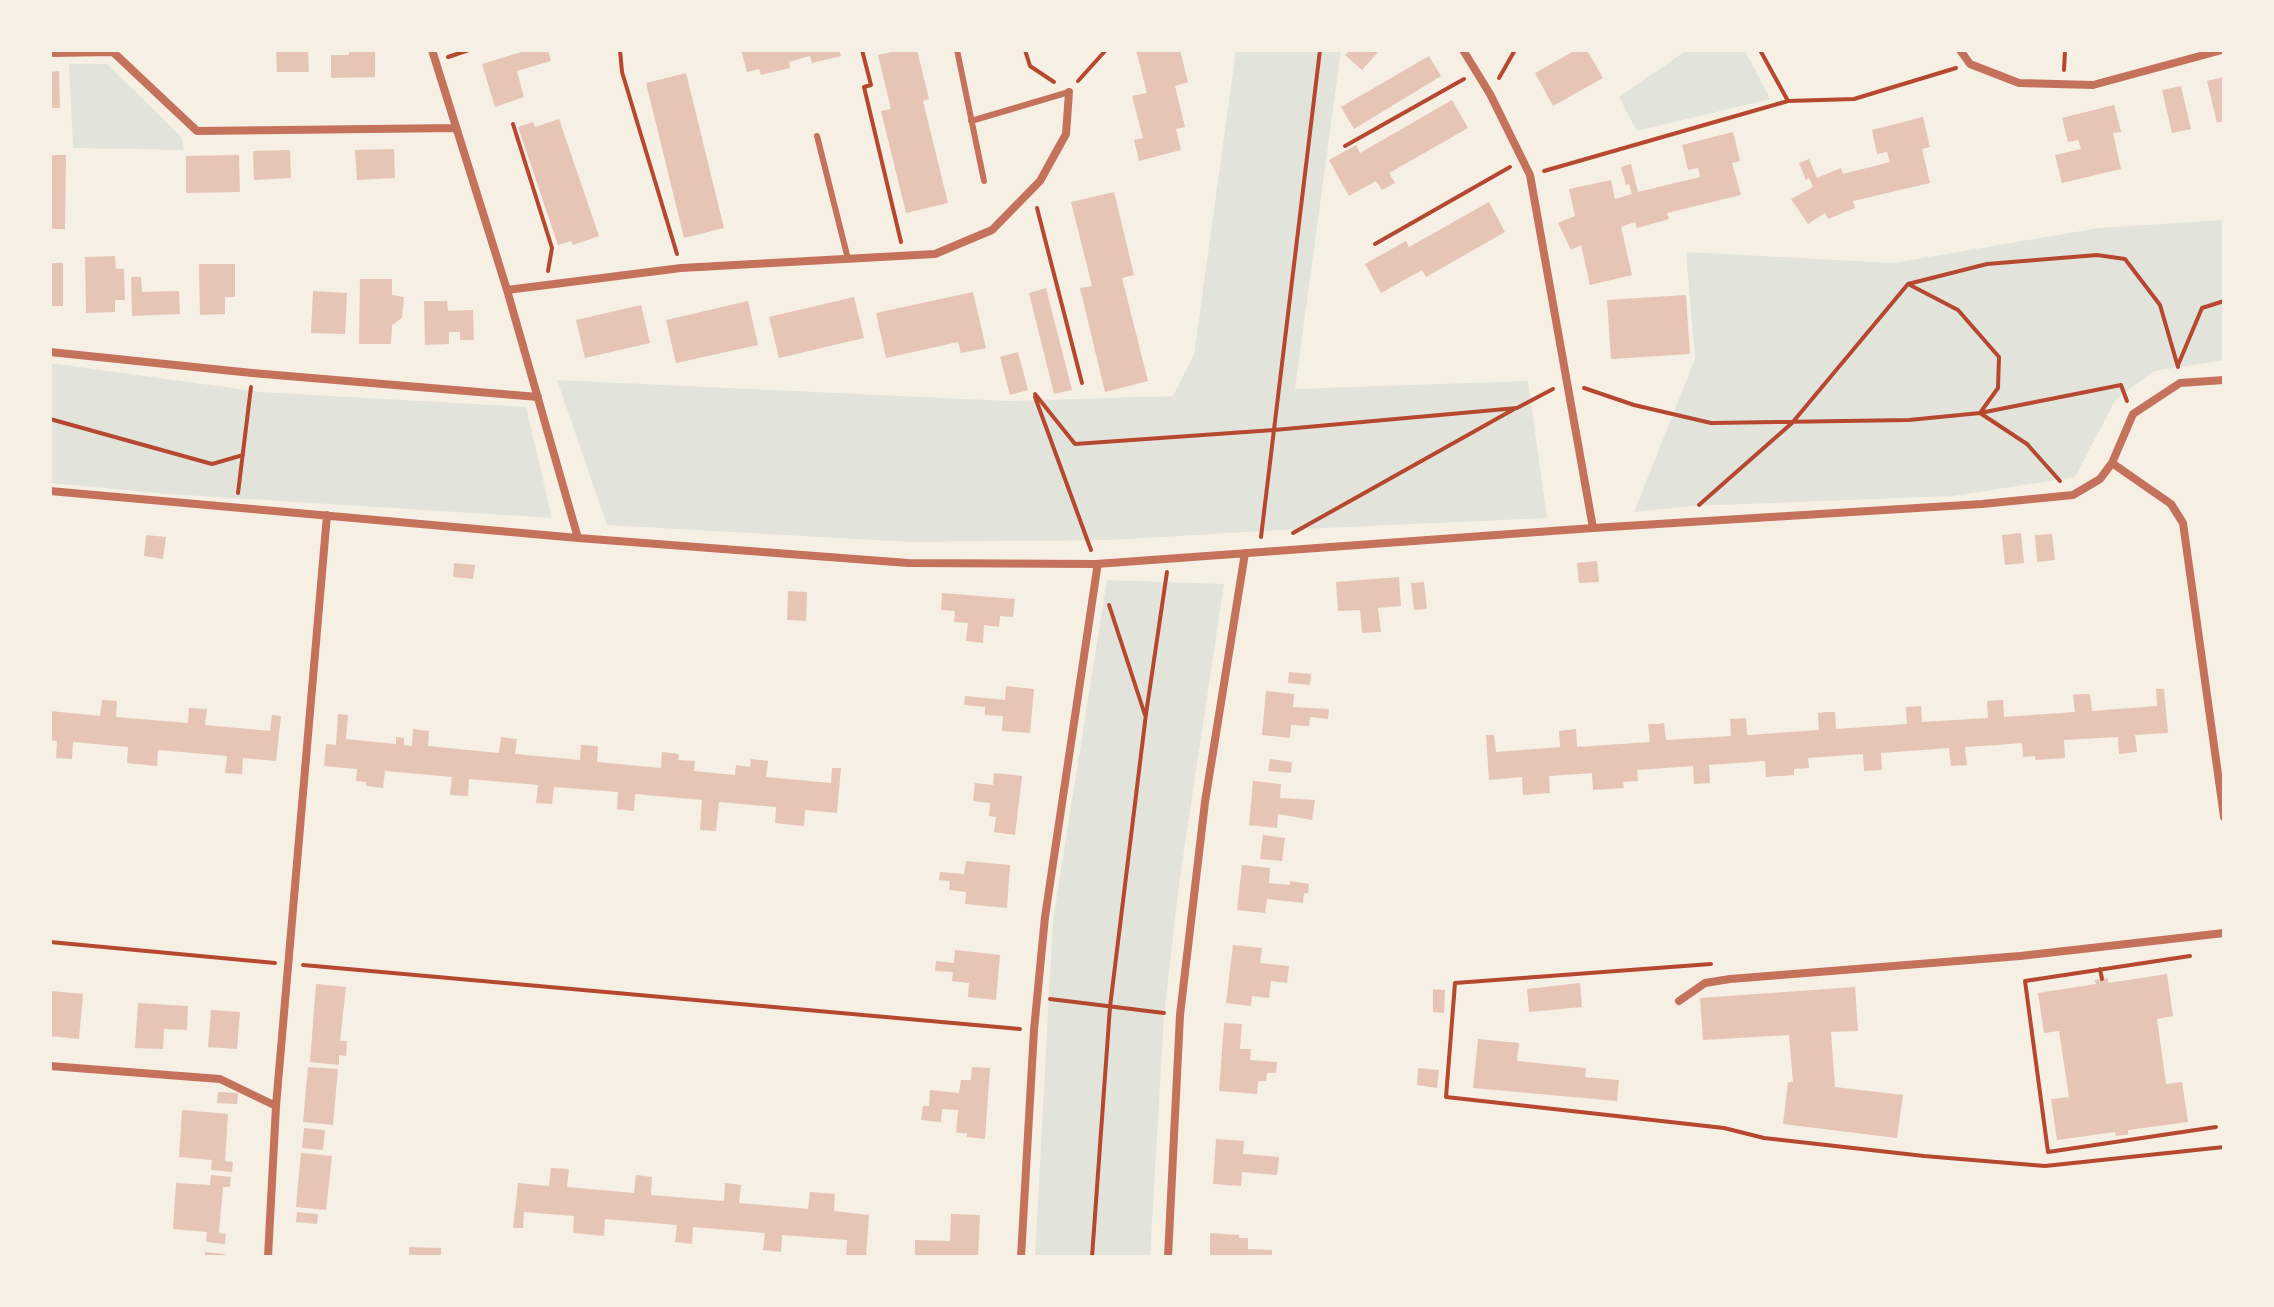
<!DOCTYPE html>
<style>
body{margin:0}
#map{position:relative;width:2274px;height:1307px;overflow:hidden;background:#f6efe4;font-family:"Roboto Condensed",sans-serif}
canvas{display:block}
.frame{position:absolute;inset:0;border:52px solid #f6efe4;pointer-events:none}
</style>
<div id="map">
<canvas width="2274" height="1307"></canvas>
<div class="frame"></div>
</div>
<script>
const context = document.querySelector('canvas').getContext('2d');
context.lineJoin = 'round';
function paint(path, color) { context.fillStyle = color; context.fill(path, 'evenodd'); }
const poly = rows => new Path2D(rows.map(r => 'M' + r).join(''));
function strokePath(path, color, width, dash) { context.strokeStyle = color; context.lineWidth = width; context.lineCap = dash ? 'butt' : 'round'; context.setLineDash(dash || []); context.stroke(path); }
const green = poly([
 [1236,50,1341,50,1295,389,1528,381,1547,518,1281,530,1110,540,910,542,607,525,557,380,1008,401,1173,396,1194,355],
 [1687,50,1745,50,1770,99,1637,131,1619,97],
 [69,64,107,64,182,138,184,150,73,148],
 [2224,220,2224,360,2154,371,2116,399,2075,477,1953,496,1692,506,1634,512,1695,359,1686,252,1893,263,2099,228],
 [50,363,261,392,526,407,552,518,168,494,50,483],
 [1107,580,1224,584,1179,884,1164,1016,1150,1257,1035,1257,1053,920]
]);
const building = poly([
 [276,50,308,50,309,72,277,72],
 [349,50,375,50,375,77,331,78,331,55,349,55],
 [528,50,548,50,551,61,517,71,524,97,495,107,482,64],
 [741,50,839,50,841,56,812,63,810,56,789,62,790,68,761,75,759,69,747,72],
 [900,50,917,50,929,99,923,101,948,203,906,213,881,111,891,109,878,55],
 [1136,50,1180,50,1188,82,1175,86,1185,127,1176,129,1181,150,1139,161,1134,140,1143,138,1132,96,1147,93],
 [1350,50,1380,50,1362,70,1345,55],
 [1576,50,1587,50,1603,78,1553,106,1535,73],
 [1429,56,1441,76,1354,129,1341,107],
 [59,71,60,108,50,108,50,72],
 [686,73,724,228,684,238,646,83],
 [2224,77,2224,121,2217,123,2207,81],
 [2181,86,2191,129,2172,133,2162,90],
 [1452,100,1468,128,1389,173,1395,183,1382,190,1376,181,1349,196,1329,160,1356,145,1360,153],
 [2114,105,2121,132,2113,133,2121,169,2062,183,2055,155,2081,149,2078,140,2068,142,2062,118],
 [1923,117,1930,147,1922,149,1930,183,1853,201,1855,208,1828,219,1825,213,1808,224,1791,199,1813,187,1809,178,1806,180,1799,163,1809,159,1817,178,1841,168,1843,174,1890,162,1887,152,1877,154,1872,130],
 [559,119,599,236,573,245,571,241,558,245,518,127,533,122,535,127],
 [1733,132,1740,161,1732,163,1741,195,1667,213,1669,219,1637,228,1635,222,1621,227,1632,275,1590,285,1581,245,1571,250,1558,223,1575,216,1569,189,1611,180,1615,199,1632,194,1629,184,1626,185,1621,167,1631,164,1638,192,1700,177,1698,168,1688,170,1682,145],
 [394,149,395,178,357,180,355,150],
 [290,150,291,178,254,180,253,151],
 [50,155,66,155,65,229,50,229],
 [239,155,240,192,186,193,186,156],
 [1114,192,1134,275,1122,278,1148,381,1105,392,1080,288,1092,286,1071,202],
 [1489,202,1505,232,1426,277,1422,270,1381,293,1365,264,1406,241,1409,247],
 [115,256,116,269,124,269,125,300,115,300,115,312,86,313,85,257],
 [50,263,63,263,63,306,50,306],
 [199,264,235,264,235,297,225,297,225,314,200,315],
 [131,277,141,277,142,292,179,291,180,314,132,316],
 [360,279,392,279,392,295,404,297,402,318,392,325,391,344,359,344],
 [1046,288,1072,390,1054,394,1029,293],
 [313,291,347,293,345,334,311,333],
 [973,292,986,348,961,353,958,342,886,358,876,313],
 [1686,295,1690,354,1611,359,1607,300],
 [854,297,864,338,779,358,769,317],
 [424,301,447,301,448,311,473,310,474,340,460,340,460,332,449,332,449,344,425,345],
 [748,301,758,345,676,363,666,320],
 [641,305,650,343,585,358,576,320],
 [1018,352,1028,390,1010,395,1000,357],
 [2021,533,2024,563,2005,565,2002,535],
 [2052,534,2055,560,2037,562,2035,535],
 [146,535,166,537,163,559,144,556],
 [1597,561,1599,582,1579,583,1577,563],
 [454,563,475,565,473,579,453,577],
 [1399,577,1401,606,1378,608,1381,632,1362,633,1360,610,1338,611,1336,582],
 [1424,582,1427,609,1414,610,1411,583],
 [788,591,807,592,806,621,787,620],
 [942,593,1015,599,1013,617,1000,616,999,627,984,625,983,643,966,641,968,623,954,622,955,611,941,610],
 [1289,672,1311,674,1310,685,1288,683],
 [1006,686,1034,689,1030,733,1002,731,1003,716,985,715,985,707,964,705,965,696,1005,700],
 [2156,689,2164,689,2168,733,2135,735,2137,752,2119,754,2118,737,2064,740,2065,758,2035,760,2035,756,2023,757,2022,743,1998,745,1965,747,1967,765,1951,766,1949,748,1881,753,1882,770,1864,771,1863,754,1808,758,1809,768,1794,769,1794,775,1766,777,1765,761,1709,765,1710,783,1694,784,1693,766,1637,770,1638,781,1623,782,1624,788,1593,790,1592,773,1549,776,1550,793,1523,795,1522,777,1489,780,1486,735,1494,735,1496,752,1560,747,1559,731,1576,729,1577,747,1650,742,1648,724,1657,724,1664,723,1666,740,1731,736,1730,719,1746,718,1747,735,1819,730,1818,713,1827,712,1835,712,1836,729,1907,724,1906,707,1921,706,1922,722,1988,718,1987,701,2003,700,2004,717,2075,712,2073,695,2082,694,2090,694,2092,711,2157,706],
 [1266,691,1294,694,1293,707,1329,709,1328,719,1310,717,1309,726,1291,725,1290,738,1262,735],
 [102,700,117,701,116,717,188,723,189,708,207,709,205,725,270,731,272,715,281,716,276,761,243,758,242,774,225,773,227,756,158,750,157,766,127,763,128,747,73,742,72,759,56,758,57,741,50,740,50,711,100,716],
 [338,714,348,715,346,739,396,744,396,737,404,738,404,745,412,746,413,729,429,731,428,746,499,753,501,737,517,739,515,754,580,760,581,745,598,746,597,762,661,768,662,752,679,754,678,760,695,761,694,771,735,775,736,765,750,767,751,759,768,761,766,777,831,783,832,768,841,768,837,813,805,810,804,826,775,823,776,807,719,802,716,831,700,830,702,800,635,794,634,811,617,809,618,792,554,787,552,804,536,803,538,785,469,779,468,796,450,795,452,777,385,771,383,788,366,786,366,782,356,781,357,769,324,766,326,744,336,745],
 [1270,759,1292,762,1291,773,1268,771],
 [994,773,1022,776,1015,835,994,832,996,817,989,816,990,803,973,801,975,783,993,785],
 [1253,781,1281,784,1280,798,1315,800,1312,820,1278,814,1277,828,1249,825],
 [1263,835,1285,838,1282,861,1260,859],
 [966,861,1010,865,1007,908,965,904,966,892,949,890,950,881,939,880,940,872,964,874],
 [1242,865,1270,868,1269,883,1290,885,1290,881,1309,884,1308,894,1304,893,1303,903,1267,899,1265,913,1237,910],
 [1233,945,1262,948,1260,963,1289,966,1287,983,1271,981,1269,998,1252,996,1251,1006,1226,1003],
 [955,950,1000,955,996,1000,968,997,969,983,952,981,953,972,935,971,936,961,954,963],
 [2167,974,2173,1016,2157,1019,2166,1084,2182,1082,2188,1122,2128,1130,2128,1135,2123,1135,2116,1136,2115,1132,2057,1140,2051,1099,2069,1097,2059,1031,2044,1033,2038,993,2096,984,2095,980,2108,978,2108,983],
 [1580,983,1582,1007,1529,1012,1527,989],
 [316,984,346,987,340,1041,347,1041,346,1056,339,1055,339,1065,310,1062],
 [1855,987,1858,1031,1831,1032,1835,1087,1903,1095,1897,1138,1783,1124,1788,1082,1793,1082,1789,1035,1703,1040,1700,998],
 [1433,989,1445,990,1444,1013,1433,1012],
 [50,991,83,994,79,1039,50,1036],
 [138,1003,188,1006,187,1030,164,1029,163,1049,135,1048],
 [211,1010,240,1012,237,1049,208,1047],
 [1224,1023,1242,1024,1240,1049,1251,1049,1250,1060,1277,1062,1276,1073,1267,1073,1266,1081,1258,1081,1257,1094,1219,1091],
 [1478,1039,1519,1043,1517,1061,1586,1068,1585,1077,1619,1080,1617,1101,1473,1088],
 [308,1067,338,1069,333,1125,303,1122],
 [972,1067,990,1068,985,1139,967,1137,967,1133,956,1133,958,1110,942,1109,941,1122,921,1120,923,1106,929,1106,930,1090,959,1093,961,1080,971,1080],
 [1418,1068,1439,1070,1437,1088,1417,1085],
 [218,1092,238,1093,237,1104,217,1103],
 [182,1110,228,1114,225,1161,233,1162,232,1172,211,1170,212,1160,179,1157],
 [304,1128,325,1130,323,1150,302,1148],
 [1216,1139,1244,1141,1243,1154,1279,1157,1277,1175,1242,1172,1241,1186,1213,1184],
 [301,1153,332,1156,326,1210,296,1207],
 [551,1168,569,1169,567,1187,634,1193,636,1175,652,1177,651,1195,724,1201,725,1183,741,1185,739,1203,775,1206,808,1209,810,1192,835,1194,834,1211,869,1215,866,1257,846,1257,847,1240,782,1235,781,1252,763,1250,765,1233,693,1227,692,1244,684,1243,675,1242,677,1225,605,1219,604,1236,573,1233,574,1216,524,1212,523,1228,513,1228,518,1183,549,1186],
 [211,1175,231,1177,230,1187,223,1187,219,1233,226,1234,225,1244,206,1242,207,1232,173,1229,176,1183,210,1185],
 [297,1212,318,1214,317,1224,296,1222],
 [951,1214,980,1215,978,1257,915,1256,915,1240,950,1241],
 [1210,1233,1239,1235,1239,1238,1248,1238,1248,1249,1272,1250,1272,1257,1210,1257],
 [409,1247,441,1248,441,1257,409,1257],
 [205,1252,225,1254,224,1257,205,1257]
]);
const path = poly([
 [620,50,622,72,677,254],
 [862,50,871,85,864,87,901,242],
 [1025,50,1030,66,1054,82],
 [1760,50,1788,101],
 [448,57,469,50],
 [2064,70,2065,50],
 [1499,78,1515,50],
 [1078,81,1106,50],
 [513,124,552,248,548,271],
 [1345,146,1464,79],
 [1544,171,1788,101,1854,99,1956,68],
 [1037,208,1082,383],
 [1375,244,1510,167],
 [1910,285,1958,310,1999,357,1998,388,1980,413,2027,444,2060,481],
 [2178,365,2202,308,2224,301],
 [1584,388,1634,405,1711,423,1909,420,1980,413,2121,385,2127,401],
 [1035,394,1075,444,1274,430,1517,408,1553,389],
 [1035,397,1091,550],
 [50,419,212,464,243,455],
 [238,493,251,387],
 [1699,505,1792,423,1908,284,1987,264,2097,255,2125,259,2160,305,2178,367],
 [1293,533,1516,408],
 [1261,537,1320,50],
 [1109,605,1145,715],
 [50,942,275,963],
 [2190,956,2025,981,2048,1152,2216,1127],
 [1711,964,1455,983,1446,1097,1724,1128,1764,1138,1924,1156,2045,1166,2224,1147],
 [303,965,1020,1029],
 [2100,969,2102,979],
 [1050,999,1164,1013],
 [1092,1257,1110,1007,1146,714,1167,572]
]);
const service = poly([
 [957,50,984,181],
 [971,121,1069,92],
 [817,136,848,259]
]);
const minor = poly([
 [432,50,507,290,578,538],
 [1463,50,1490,94,1530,175,1593,528],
 [1960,50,1970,64,2019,83,2093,85,2222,50],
 [50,53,113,52,197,131,456,128],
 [507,290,681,268,935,254,992,230,1040,181,1066,134,1069,92],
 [50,352,252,373,538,397],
 [2112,463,2171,504,2183,523,2224,817],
 [50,491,578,538,908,563,1096,564,1593,528,1982,504,2073,495,2100,479,2112,463,2133,414,2180,383,2224,380],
 [1679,1001,1705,983,1730,979,2020,956,2224,933],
 [50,1066,220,1079,276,1106],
 [268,1257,276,1106,327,515],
 [1021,1257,1034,1030,1045,917,1097,569,1096,564],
 [1168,1257,1180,1015,1205,802,1245,553]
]);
paint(green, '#e2e4dc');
paint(building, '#e6c5b7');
strokePath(path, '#b5482f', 4);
strokePath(service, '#c5725c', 6);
strokePath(minor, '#c5725c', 8);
</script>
